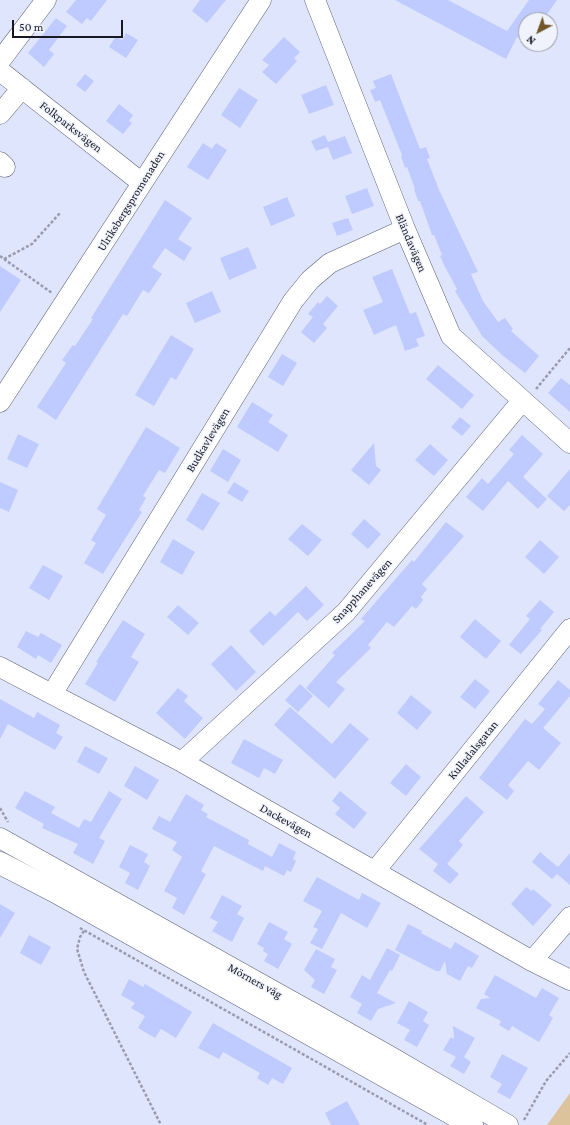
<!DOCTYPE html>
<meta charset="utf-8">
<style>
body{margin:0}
#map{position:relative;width:570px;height:1125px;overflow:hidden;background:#dfe5fd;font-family:"Crimson Pro",serif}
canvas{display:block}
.north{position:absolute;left:518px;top:12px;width:40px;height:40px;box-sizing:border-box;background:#f0f3fc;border:1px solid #999ca5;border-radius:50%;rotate:221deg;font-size:11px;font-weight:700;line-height:16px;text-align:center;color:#171922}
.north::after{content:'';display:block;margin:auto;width:14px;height:18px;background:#705628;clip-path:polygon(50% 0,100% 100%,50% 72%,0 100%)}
.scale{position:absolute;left:12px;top:20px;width:111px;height:18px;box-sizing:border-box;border:2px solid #171922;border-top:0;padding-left:5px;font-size:12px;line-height:14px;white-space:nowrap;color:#171922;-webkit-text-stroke:3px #f0f3fc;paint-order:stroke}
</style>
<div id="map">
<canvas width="570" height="1125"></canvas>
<div class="north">N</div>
<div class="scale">50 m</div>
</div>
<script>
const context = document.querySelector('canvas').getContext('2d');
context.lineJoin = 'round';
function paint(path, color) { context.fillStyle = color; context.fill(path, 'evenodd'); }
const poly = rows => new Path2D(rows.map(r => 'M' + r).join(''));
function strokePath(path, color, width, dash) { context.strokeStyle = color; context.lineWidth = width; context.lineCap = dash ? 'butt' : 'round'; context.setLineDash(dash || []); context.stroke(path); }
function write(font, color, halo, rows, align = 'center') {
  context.font = font + ' "Crimson Pro",serif'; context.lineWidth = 3; context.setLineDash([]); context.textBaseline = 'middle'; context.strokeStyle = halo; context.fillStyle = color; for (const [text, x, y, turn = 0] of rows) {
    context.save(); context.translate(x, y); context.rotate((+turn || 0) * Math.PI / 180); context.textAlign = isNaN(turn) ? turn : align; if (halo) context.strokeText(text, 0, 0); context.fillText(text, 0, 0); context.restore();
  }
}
const green = poly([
 [570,1093,570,1125,547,1125]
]);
const building = poly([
 [76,0,107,0,91,21,87,18,82,24,66,12],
 [200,0,226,0,207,23,192,11],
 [395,0,448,0,507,31,529,0,557,0,543,20,526,20,526,42,517,37,506,59],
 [56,18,67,26,49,50,54,54,44,67,28,53],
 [126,33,138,40,126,58,109,47,116,36,122,40],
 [284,37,300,52,294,58,297,61,276,84,262,72,269,65,262,60],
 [85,74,94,81,85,92,76,85],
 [391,74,420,149,426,147,430,158,427,159,440,192,478,272,471,274,483,301,498,322,505,318,513,329,511,331,539,356,525,373,502,355,482,336,455,291,457,289,445,267,440,256,442,255,434,235,432,235,420,201,418,201,414,189,415,189,407,167,405,168,401,156,402,155,380,100,375,102,370,90,376,88,373,81],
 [326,85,334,105,309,114,301,95],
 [239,88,258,100,240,128,221,115],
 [119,104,133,115,129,121,132,123,123,134,106,121],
 [325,135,328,142,345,136,352,153,333,160,328,147,316,151,311,141],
 [203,143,212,149,216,143,227,150,208,180,187,167],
 [367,188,374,206,352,214,345,196],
 [287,197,295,216,271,226,263,207],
 [165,200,192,218,178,239,192,248,184,261,165,248,152,267,162,274,149,293,143,290,127,316,123,314,56,420,37,407,66,363,62,360,73,345,75,346,93,319,91,318],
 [348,218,353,230,337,236,332,223],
 [248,247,257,268,229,280,220,258],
 [0,266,21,280,0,312],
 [392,269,410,314,416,312,425,336,416,339,419,346,405,351,396,325,374,335,363,310,383,302,372,277],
 [212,291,221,312,195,323,186,303],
 [327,296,338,306,323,324,327,328,314,343,301,332,313,317,308,314,318,302,320,304],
 [171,335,194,349,176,380,171,377,154,406,135,395],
 [282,354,297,363,283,386,268,377],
 [438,365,474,395,462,409,426,379],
 [561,378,570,385,570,412,548,393],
 [252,402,273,415,268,422,288,435,278,452,237,427],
 [460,417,471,426,462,436,451,427],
 [146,427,180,448,165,473,159,470,143,496,146,498,139,510,142,512,103,574,84,563,96,543,91,540,106,515,97,509],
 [18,434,39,444,27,468,7,459],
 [522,435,543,454,523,477,547,499,538,509,508,481,483,511,466,497,482,478,488,484,514,454,509,450],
 [374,443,376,466,381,470,369,485,351,470],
 [430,444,448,460,434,476,415,460],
 [223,449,241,460,228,482,210,471],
 [570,469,570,505,564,511,547,496],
 [0,482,18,490,9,512,0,508],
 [234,482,249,491,242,502,227,493],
 [202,493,220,503,203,531,186,520],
 [364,519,381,534,368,549,351,534],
 [446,522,464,536,422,584,427,589,421,597,423,600,416,609,412,606,394,627,387,622,368,645,371,648,336,682,345,689,329,708,306,688,335,655,332,653,365,621,361,619,412,560,414,562],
 [302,524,322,540,308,556,288,539],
 [173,539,195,552,182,575,160,562],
 [540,540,559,557,544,574,525,557],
 [43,565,63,576,49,600,29,588],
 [306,586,324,605,307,621,298,612,263,646,249,631,270,611,275,616],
 [540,600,554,612,540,629,542,630,521,654,509,645,530,619,526,616],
 [178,605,199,623,188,635,167,617],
 [475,619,501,641,486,659,460,637],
 [123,620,145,634,131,657,139,662,115,702,85,684,98,663,96,662],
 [26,631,38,637,41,633,62,645,51,663,38,655,36,659,17,647],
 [231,645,256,672,236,691,211,664],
 [475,679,490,691,475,709,460,697],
 [558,680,570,690,570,696,543,728,561,743,539,770,528,761,508,785,514,791,507,800,479,778,525,719,532,724,545,709,538,704],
 [300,684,313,696,298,712,285,700],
 [178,688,188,696,184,701,203,718,185,739,156,713],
 [411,695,432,712,417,730,397,713],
 [0,699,34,718,37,712,60,725,56,733,63,737,55,750,8,724,0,739],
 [290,707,332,744,350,723,369,739,335,779,274,725],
 [244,739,283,760,275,774,264,768,259,778,231,763],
 [85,746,108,758,99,774,77,762],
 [406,764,421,777,406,796,390,783],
 [135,766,159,780,147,800,124,786],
 [25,791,55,807,51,813,79,828,84,819,91,822,109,791,122,799,99,838,105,841,93,864,73,853,78,844,42,828,44,824,15,808],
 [340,791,367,813,354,829,335,814,340,808,332,801],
 [186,794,204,805,201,810,208,814,206,817,249,840,248,844,272,857,279,843,296,852,293,859,296,861,291,872,287,870,284,876,265,866,263,871,214,846,201,871,206,874,184,915,172,908,177,898,164,891,182,857,172,850,177,842,152,829,159,816,170,822],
 [466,796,484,812,459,841,463,845,447,864,459,874,450,884,433,871,438,864,419,849],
 [130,845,148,854,144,862,150,866,138,890,125,883,130,873,119,867],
 [540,852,558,867,570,853,570,885,557,874,552,879,532,862],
 [317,877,359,900,362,893,381,903,367,928,341,913,322,949,310,943,318,929,313,927,322,911,303,901],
 [526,887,532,891,533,889,552,905,533,926,511,904],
 [222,895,242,906,237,914,244,918,232,942,212,931,218,922,210,918],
 [0,904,15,913,0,938],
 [269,922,288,932,284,939,292,944,278,969,264,961,268,954,263,951,264,948,257,944],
 [408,924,422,931,421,933,451,949,455,942,479,956,472,968,468,966,460,981,447,974,445,961,440,971,436,971,395,950],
 [29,935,51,947,41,965,20,953],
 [387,948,400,955,392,971,390,970,377,993,396,1003,378,1009,371,1021,357,1013,362,1004,350,997,362,975,370,980],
 [316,949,335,959,331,967,337,970,324,994,311,987,315,980,304,970],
 [495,975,536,998,542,988,559,998,549,1015,553,1018,539,1042,512,1026,509,1031,499,1025,501,1021,476,1008,481,999,490,998,484,994],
 [129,979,143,987,145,984,192,1012,176,1038,161,1029,155,1038,138,1028,145,1016,131,1008,135,1003,121,995],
 [409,1001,428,1012,423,1021,429,1025,417,1047,404,1040,410,1030,397,1023],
 [213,1023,292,1068,283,1084,272,1078,268,1085,257,1078,260,1073,223,1052,219,1059,198,1048],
 [453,1026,475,1038,464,1057,471,1062,464,1074,450,1066,456,1057,443,1050,451,1037,454,1039],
 [502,1054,528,1068,510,1099,497,1092,502,1084,490,1077],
 [347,1101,360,1125,331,1125,325,1113]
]);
const path = poly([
 [0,256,4,259,32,244,60,213],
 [4,259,52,293],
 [536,389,570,348],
 [0,808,8,822],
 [80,928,428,1125],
 [84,931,80,937,77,949,84,972,161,1125],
 [524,1120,546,1081,570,1053]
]);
const minor = poly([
 [315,0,405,229,451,336,570,443],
 [0,61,46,0],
 [0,71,142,183],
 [0,114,22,88],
 [0,162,5,167],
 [0,402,261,0],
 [0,667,182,762,532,961,570,980],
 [52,694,293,301,310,280,330,263,405,229],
 [182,762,346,612,522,401],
 [0,838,386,1054,508,1125],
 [375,871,570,629],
 [532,961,570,917]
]);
const major = poly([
 [0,863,54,891,472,1125]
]);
const streetNames = [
 ["Folkparksvägen",71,127,38],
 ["Ulriksbergspromenaden",131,201,-58],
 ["Bländavägen",411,243,67],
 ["Budkavlevägen",208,440,-59],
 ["Snapphanevägen",362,591,-48],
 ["Kulladalsgatan",473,750,-51],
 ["Dackevägen",286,821,29],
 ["Mörners väg",255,981,29]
];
paint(green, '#dcc39b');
paint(building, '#bfcbfe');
strokePath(minor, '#5c6075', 21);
strokePath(major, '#5c6075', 23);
strokePath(path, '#989caf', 2.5, [3, 2]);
strokePath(minor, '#fff', 20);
strokePath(major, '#fff', 22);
write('12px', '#171922', '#f0f3fc', streetNames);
</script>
